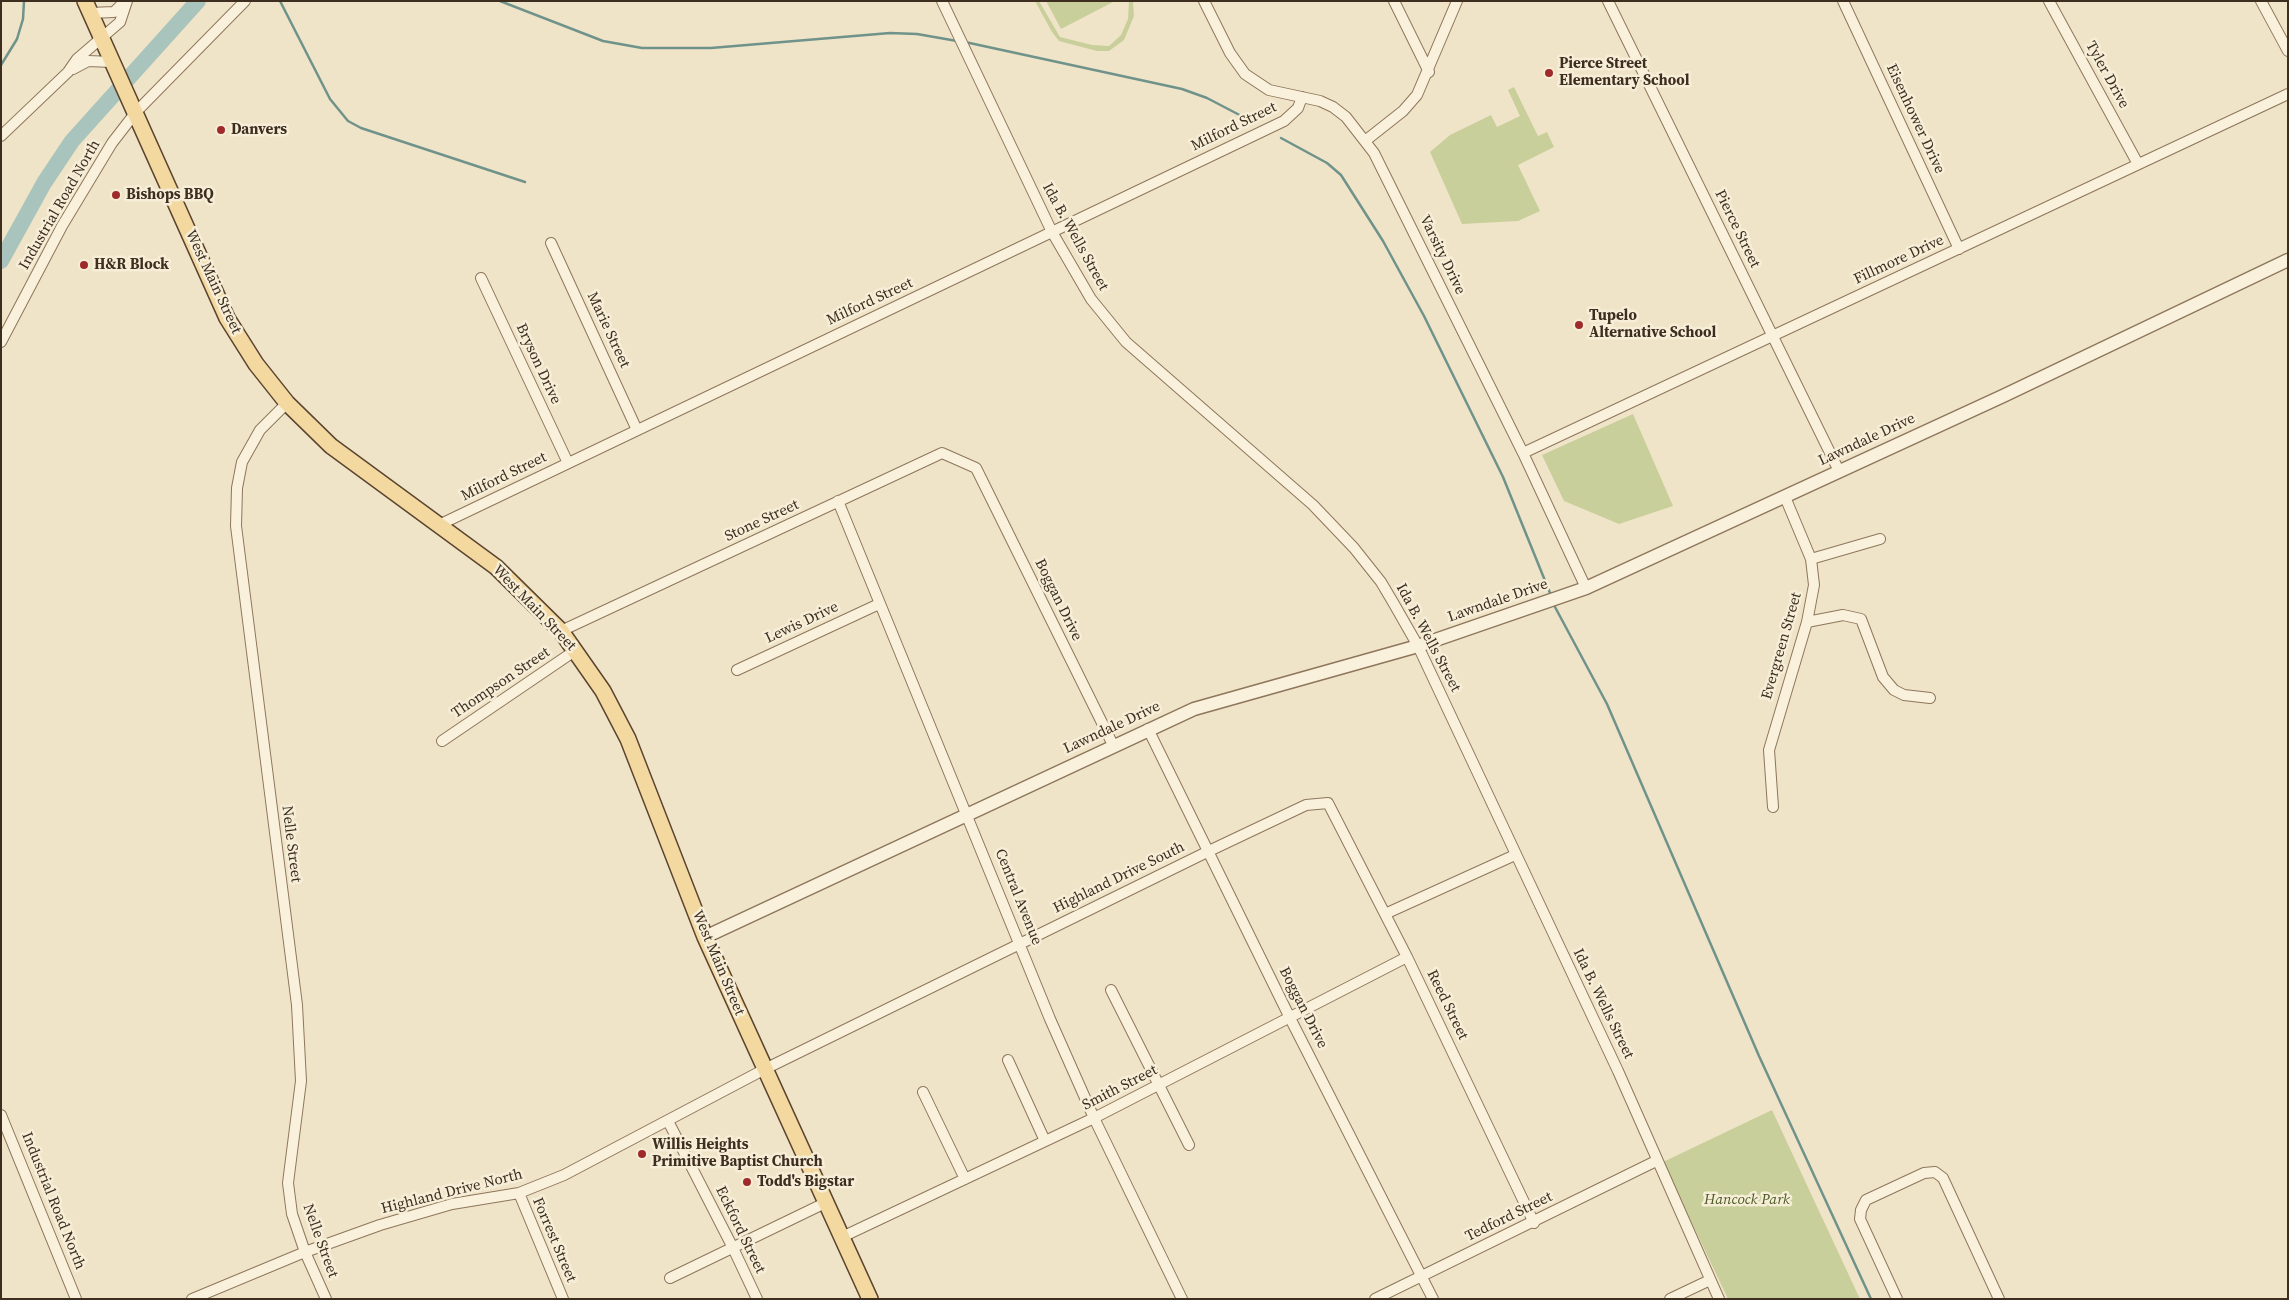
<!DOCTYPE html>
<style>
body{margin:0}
#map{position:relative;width:2289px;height:1300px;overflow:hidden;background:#f0e4c8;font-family:"Source Serif 4",serif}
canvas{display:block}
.frame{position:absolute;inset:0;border:2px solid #3d2e20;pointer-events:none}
</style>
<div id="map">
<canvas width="2289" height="1300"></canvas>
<div class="frame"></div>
</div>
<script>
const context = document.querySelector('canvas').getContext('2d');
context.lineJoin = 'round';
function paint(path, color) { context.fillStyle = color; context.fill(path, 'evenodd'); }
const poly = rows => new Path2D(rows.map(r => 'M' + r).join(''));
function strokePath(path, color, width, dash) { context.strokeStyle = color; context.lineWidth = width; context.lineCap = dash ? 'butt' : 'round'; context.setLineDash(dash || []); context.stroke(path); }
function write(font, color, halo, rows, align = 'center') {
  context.font = font + ' "Source Serif 4",serif'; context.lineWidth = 5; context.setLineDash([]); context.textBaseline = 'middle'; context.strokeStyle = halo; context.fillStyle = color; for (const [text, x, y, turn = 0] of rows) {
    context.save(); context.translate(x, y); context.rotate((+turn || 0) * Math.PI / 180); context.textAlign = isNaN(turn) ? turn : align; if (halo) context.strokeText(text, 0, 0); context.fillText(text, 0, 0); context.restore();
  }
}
const green = poly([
 [1035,1,1039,1,1060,37,1092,45,1109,46,1121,35,1128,19,1129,1,1133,1,1134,16,1124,40,1109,51,1097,51,1059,41,1052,32],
 [1046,1,1115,1,1061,29],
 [1514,87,1538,136,1547,132,1554,147,1518,165,1540,211,1518,221,1462,224,1430,152,1450,135,1491,115,1497,127,1520,116,1508,90],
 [1633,414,1673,506,1619,524,1564,501,1542,455],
 [1772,1110,1860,1299,1728,1299,1663,1162]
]);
const stream = poly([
 [280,1,330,99,348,121,361,128,525,182],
 [500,1,603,41,642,48,711,48,890,33,917,34,957,41],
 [965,42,1182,89,1207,98,1251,121],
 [1,65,17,39,23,19,24,1],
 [1281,138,1327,163,1341,175,1383,241,1424,316,1503,477,1550,593],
 [1555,607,1607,704,1759,1056,1871,1299]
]);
const river = poly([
 [1,261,44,183,72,141,198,1]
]);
const minor = poly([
 [942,1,1052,232,1091,299,1126,342,1313,505,1354,548,1381,582,1394,604,1418,646,1618,1071,1719,1299],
 [1204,1,1230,53,1245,74,1269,90,1320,101,1333,107,1346,117,1374,153,1523,453,1586,588],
 [1394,1,1429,72],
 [1608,1,1839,471],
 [1843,1,1959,249],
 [2049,1,2138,164],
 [2261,1,2288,51],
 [90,13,114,12,124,2],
 [73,69,88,61,112,62],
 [1,136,68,72,77,59,120,22,127,1],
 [1365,141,1403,111,1417,95,1457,1],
 [551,243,637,430],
 [481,278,568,463],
 [1,342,62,226,112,143,136,112,245,1],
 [287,403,260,430,242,462,237,488,236,526,297,1005,301,1081,288,1183,292,1214,305,1252,326,1299],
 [1523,453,2288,94],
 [838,501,1050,1019,1094,1118,1182,1299],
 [441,524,1284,121,1298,108,1302,97],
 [1811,559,1880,539],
 [1807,622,1843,615,1861,619,1883,677,1894,690,1904,695,1930,698],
 [561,631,942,453,976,468,1113,745],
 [737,670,879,604],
 [1148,729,1290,1018,1433,1299],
 [442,741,576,650],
 [1773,807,1769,750,1807,622,1814,585,1811,559,1785,497],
 [1385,914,1515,855],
 [1111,990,1189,1145],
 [1008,1060,1045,1141],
 [923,1092,965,1179],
 [1,1115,76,1299],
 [668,1121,733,1248,757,1299],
 [519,1193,563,1299],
 [842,1237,1094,1118,1407,957],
 [670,1278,825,1203],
 [192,1299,305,1252,380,1225,452,1204,519,1193,564,1175,765,1069,1209,851,1306,805,1328,803,1407,957,1534,1223],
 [1375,1299,1656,1161],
 [1670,1299,1710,1280],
 [1897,1299,1860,1219,1861,1210,1866,1200,1924,1173,1935,1172,1943,1178,1999,1299]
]);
const tertiary = poly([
 [705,937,1194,709,1418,646,1586,588,2003,396,2288,260]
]);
const primary = poly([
 [85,1,227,318,256,364,287,403,331,446,496,567,561,631,603,691,628,739,705,937,870,1299]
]);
const markers = [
 [1549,73,5,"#9e2a2b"],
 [221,130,5,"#9e2a2b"],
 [116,195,5,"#9e2a2b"],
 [84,265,5,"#9e2a2b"],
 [1579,325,5,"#9e2a2b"],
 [642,1154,5,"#9e2a2b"],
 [747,1182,5,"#9e2a2b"]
];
const poiNames = [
 ["Pierce Street",1559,64],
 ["Elementary School",1559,81],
 ["Danvers",231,130],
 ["Bishops BBQ",126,195],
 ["H&R Block",94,265],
 ["Tupelo",1589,316],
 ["Alternative School",1589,333],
 ["Willis Heights",652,1145],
 ["Primitive Baptist Church",652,1162],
 ["Todd's Bigstar",757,1182]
];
const streetNames = [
 ["Tyler Drive",2107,75,61],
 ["Eisenhower Drive",1915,119,65],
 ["Milford Street",1234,127,-26],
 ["Industrial Road North",60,205,-60],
 ["Pierce Street",1737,229,64],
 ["Ida B. Wells Street",1075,237,61],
 ["Varsity Drive",1442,255,64],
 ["Fillmore Drive",1899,260,-25],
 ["West Main Street",213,282,65],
 ["Milford Street",870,302,-25],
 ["Marie Street",608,330,65],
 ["Bryson Drive",538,364,65],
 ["Lawndale Drive",1867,440,-25],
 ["Milford Street",504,477,-26],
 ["Stone Street",762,521,-25],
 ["Boggan Drive",1058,600,64],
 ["Lawndale Drive",1498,601,-19],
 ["West Main Street",534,608,46],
 ["Lewis Drive",802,623,-25],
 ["Ida B. Wells Street",1428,638,62],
 ["Evergreen Street",1782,646,-74],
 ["Thompson Street",501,683,-34],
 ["Lawndale Drive",1112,728,-25],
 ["Nelle Street",291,844,83],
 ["Highland Drive South",1119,878,-26],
 ["Central Avenue",1018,897,68],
 ["West Main Street",718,963,67],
 ["Ida B. Wells Street",1603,1004,64],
 ["Reed Street",1447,1005,64],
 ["Boggan Drive",1303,1008,63],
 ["Smith Street",1120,1088,-27],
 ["Highland Drive North",452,1192,-14],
 ["Industrial Road North",53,1201,68],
 ["Tedford Street",1509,1217,-26],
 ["Eckford Street",740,1230,64],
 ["Forrest Street",554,1240,67],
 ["Nelle Street",320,1241,70]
];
const parkNames = [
 ["Hancock Park",1747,1200]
];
paint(green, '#c9cf9b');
strokePath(stream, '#6f938a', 2.5);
strokePath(river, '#a9c4bc', 16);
strokePath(minor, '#8d765c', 12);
strokePath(tertiary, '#8d765c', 15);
strokePath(primary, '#5b4430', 18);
strokePath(minor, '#faf1dc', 10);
strokePath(tertiary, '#faf1dc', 12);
strokePath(primary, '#f3d9a0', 15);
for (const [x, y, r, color] of markers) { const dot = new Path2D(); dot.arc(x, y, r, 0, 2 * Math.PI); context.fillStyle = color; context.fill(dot); strokePath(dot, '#f7eed8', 2); }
write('bold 15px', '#3d2e20', '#f7eed8', poiNames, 'left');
write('15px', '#3d2e20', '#f7eed8', streetNames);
write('italic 15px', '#4d5a26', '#f7eed8', parkNames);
</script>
